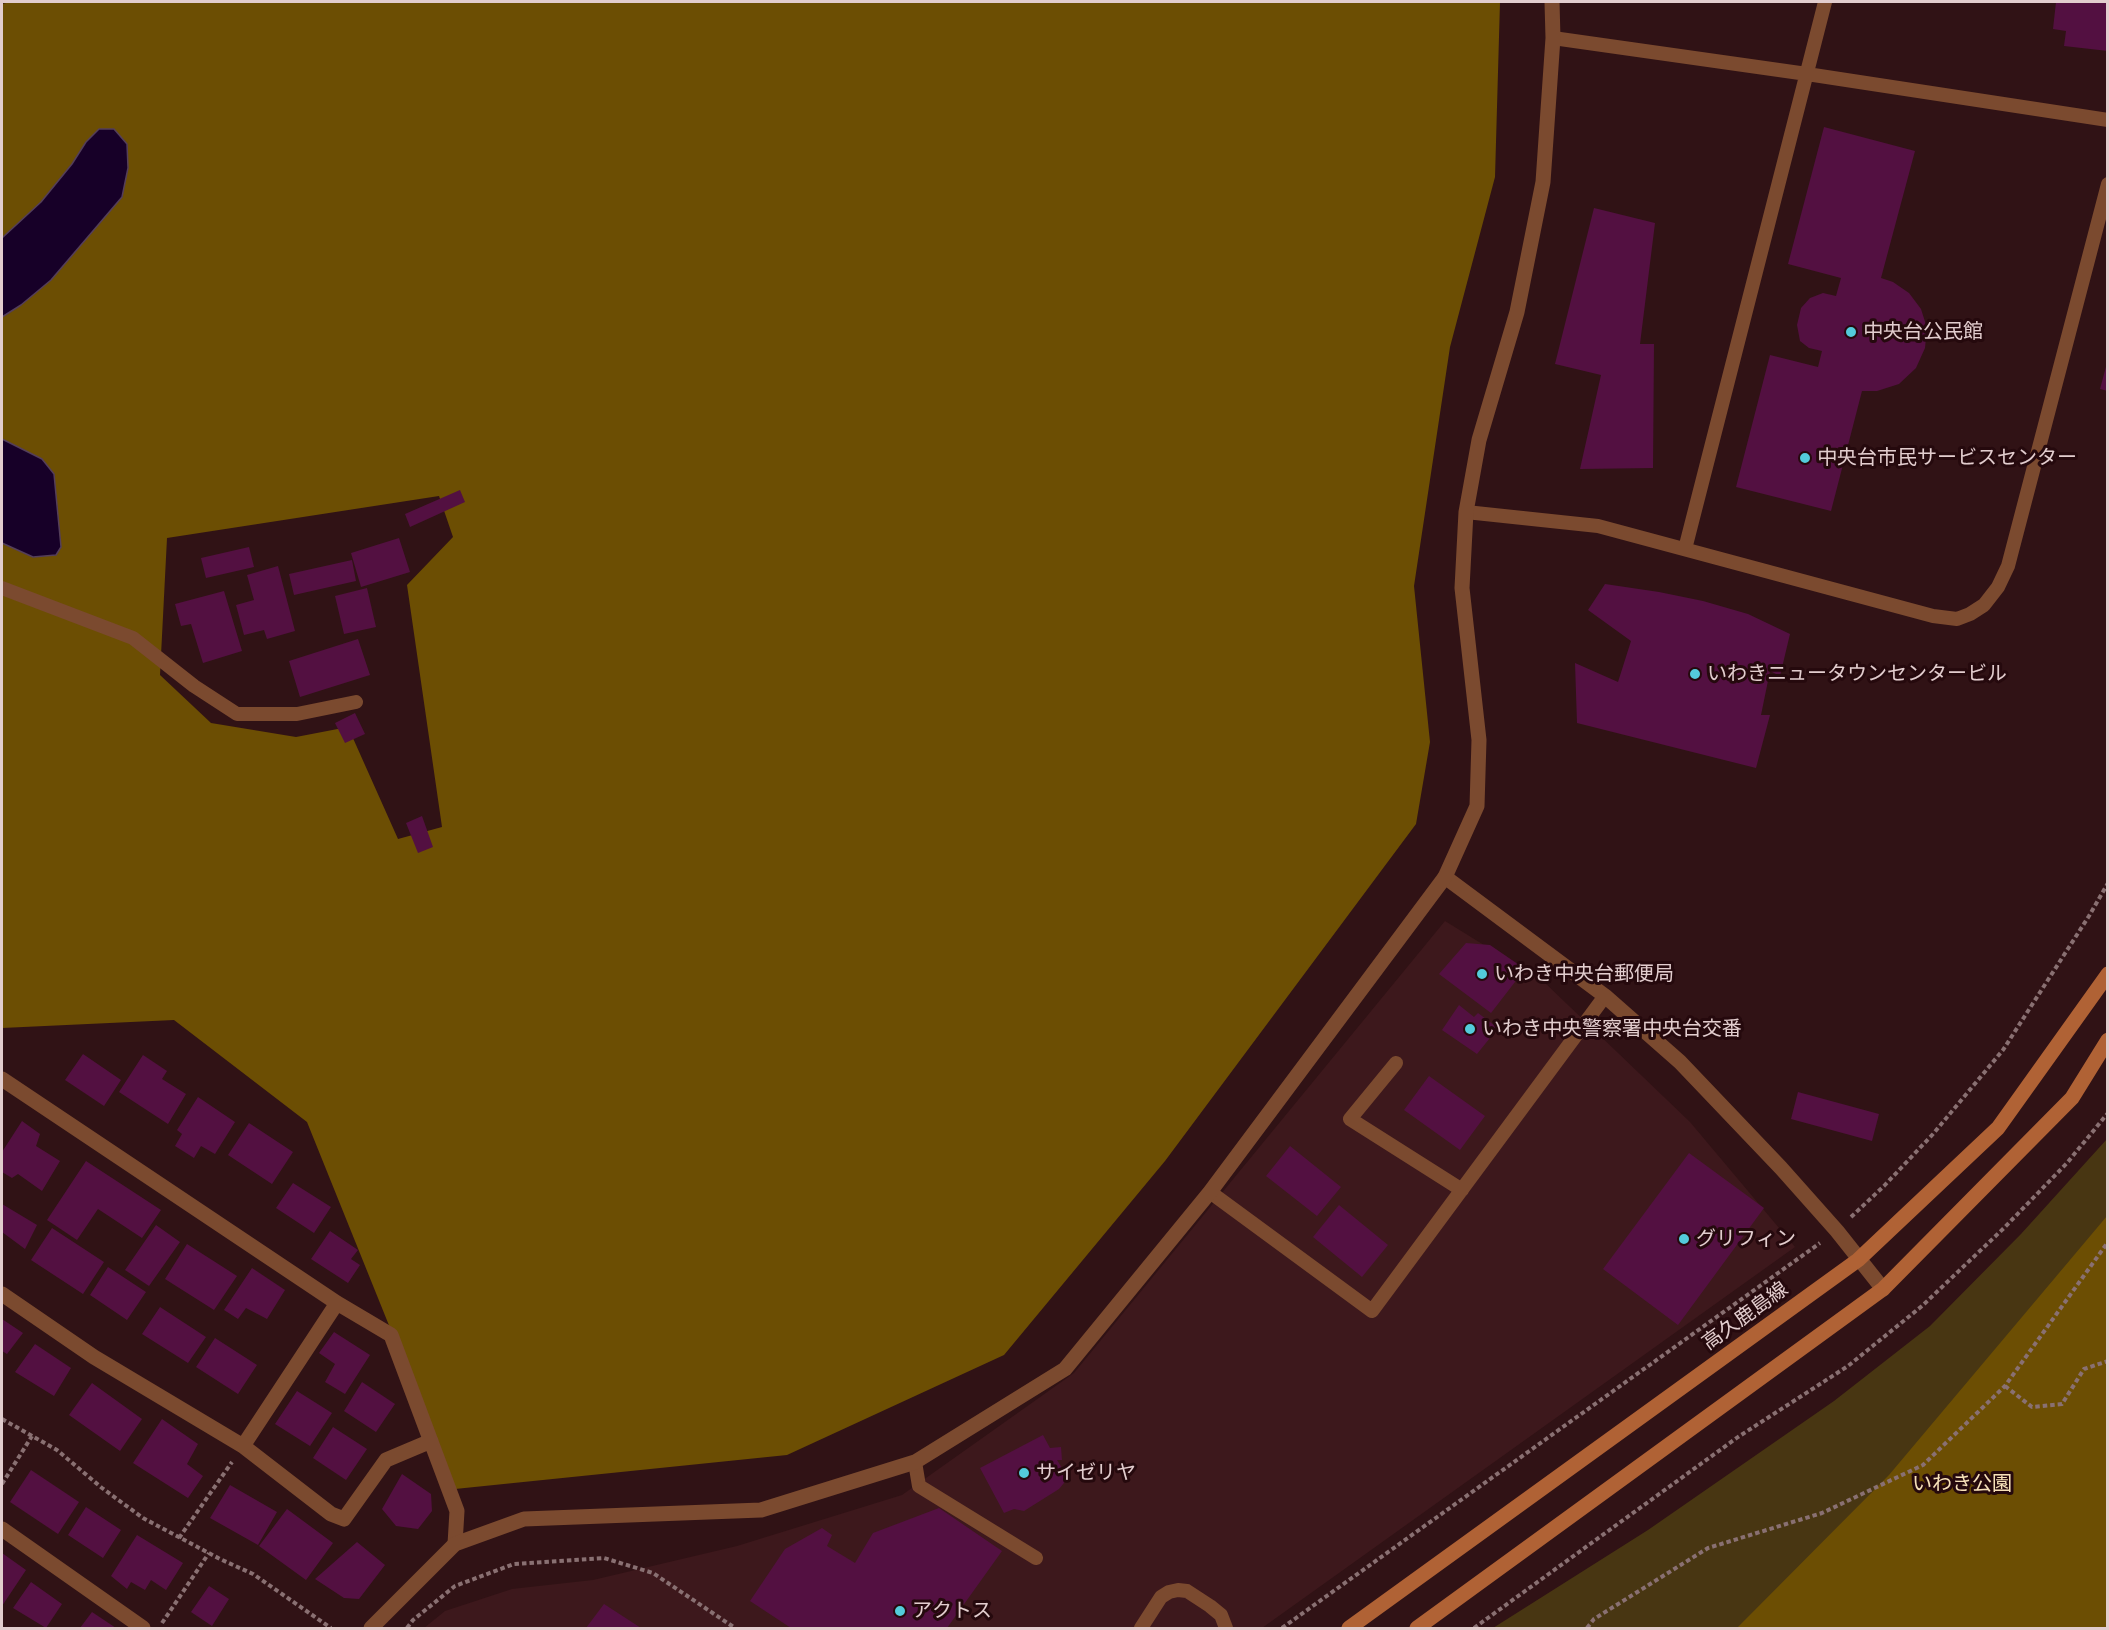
<!DOCTYPE html>
<meta charset="utf-8">
<style>
body{margin:0}
#map{position:relative;width:2109px;height:1630px;overflow:hidden;background:#301215;font-family:Lato,sans-serif}
canvas{display:block}
.frame{position:absolute;inset:0;border:3px solid #e2cdce;pointer-events:none}
</style>
<div id="map">
<canvas width="2109" height="1630"></canvas>
<div class="frame"></div>
</div>
<script>
const context = document.querySelector('canvas').getContext('2d');
context.lineJoin = 'round';
function paint(path, color) { context.fillStyle = color; context.fill(path, 'evenodd'); }
const poly = rows => new Path2D(rows.map(r => 'M' + r).join(''));
function strokePath(path, color, width, dash) { context.strokeStyle = color; context.lineWidth = width; context.lineCap = dash ? 'butt' : 'round'; context.setLineDash(dash || []); context.stroke(path); }
function write(font, color, halo, rows, align = 'center') {
  context.font = font + ' Lato,"Noto Sans JP",sans-serif'; context.lineWidth = 6; context.setLineDash([]); context.textBaseline = 'middle'; context.strokeStyle = halo; context.fillStyle = color; for (const [text, x, y, turn = 0] of rows) {
    context.save(); context.translate(x, y); context.rotate((+turn || 0) * Math.PI / 180); context.textAlign = isNaN(turn) ? turn : align; if (halo) context.strokeText(text, 0, 0); context.fillText(text, 0, 0); context.restore();
  }
}
const built = poly([
 [1445,921,1544,982,1690,1122,1795,1247,1262,1628,424,1628,445,1611,512,1589,593,1580,737,1546,902,1495,1074,1373]
]);
const green = poly([
 [2107,1139,2107,1628,1493,1628,1648,1530,1834,1401,1930,1326,2021,1234]
]);
const forest = poly([
 [10,2,1500,2,1495,177,1450,347,1414,586,1430,742,1416,824,1165,1161,1004,1355,787,1455,455,1489,307,1122,174,1020,2,1028,2,4],
 [439,496,453,537,407,585,442,827,398,839,348,727,296,737,211,723,160,675,167,538],
 [2107,1216,2107,1628,1737,1628,1889,1475]
]);
const water = poly([
 [99,129,114,129,127,144,128,168,122,197,51,280,21,305,2,317,2,238,41,202,72,164,86,142,99,129],
 [2,439,42,459,54,474,61,547,56,555,33,557,2,543,2,439]
]);
const building = poly([
 [2056,2,2108,2,2108,51,2064,46,2066,31,2053,29],
 [1824,127,1915,151,1881,278,1893,282,1909,293,1921,309,1927,328,1925,348,1916,368,1899,384,1877,391,1862,391,1831,511,1736,487,1770,355,1818,367,1822,351,1809,348,1800,341,1797,325,1801,308,1810,298,1823,293,1836,296,1841,278,1788,264],
 [1594,208,1655,223,1640,344,1654,344,1653,468,1580,469,1601,375,1555,364],
 [2107,363,2108,363,2108,391,2100,389],
 [460,490,465,502,410,527,405,514],
 [399,538,410,572,361,587,351,553],
 [249,547,254,567,206,578,201,558],
 [352,560,356,581,294,595,289,574],
 [278,566,295,631,267,639,264,630,244,635,236,605,254,600,247,575],
 [1605,584,1659,592,1703,601,1748,614,1790,634,1780,676,1770,671,1761,715,1770,715,1756,768,1577,723,1575,663,1618,682,1631,641,1588,610],
 [367,588,376,627,344,634,335,596],
 [224,591,242,651,203,663,191,624,181,626,175,604],
 [358,639,370,675,300,697,289,661],
 [355,713,365,734,345,743,335,723],
 [422,816,433,847,418,853,406,823],
 [1466,943,1490,945,1525,969,1491,1013,1439,974],
 [1459,1005,1474,1017,1478,1013,1498,1028,1477,1054,1442,1030],
 [83,1054,121,1080,104,1106,65,1080],
 [143,1055,167,1071,162,1079,186,1094,168,1124,119,1092],
 [1429,1076,1485,1116,1460,1150,1404,1110],
 [1798,1092,1879,1114,1872,1141,1791,1119],
 [198,1097,235,1122,215,1154,201,1146,194,1158,175,1146,182,1134,177,1130],
 [22,1121,40,1134,36,1146,60,1161,42,1191,18,1174,12,1178,2,1172,2,1152],
 [249,1123,293,1152,272,1184,228,1155],
 [1290,1146,1341,1187,1317,1216,1266,1176],
 [1689,1153,1764,1208,1678,1325,1603,1269],
 [86,1161,161,1210,142,1238,98,1209,77,1240,47,1220],
 [293,1183,331,1207,314,1233,276,1208],
 [2,1204,37,1225,25,1249,2,1232],
 [1339,1205,1388,1245,1362,1277,1313,1237],
 [156,1225,180,1242,149,1286,125,1270],
 [52,1228,104,1262,83,1294,31,1260],
 [330,1231,358,1250,351,1259,360,1265,348,1283,311,1259],
 [187,1244,237,1276,214,1310,165,1279],
 [108,1267,146,1292,127,1320,90,1295],
 [252,1268,285,1290,267,1319,246,1308,238,1319,224,1310],
 [160,1307,206,1337,188,1363,142,1334],
 [2,1319,23,1333,7,1354,2,1351],
 [334,1332,370,1355,345,1394,325,1382,335,1364,319,1353],
 [215,1338,257,1365,238,1394,196,1367],
 [35,1344,71,1368,54,1396,15,1372],
 [362,1382,395,1404,376,1432,344,1411],
 [92,1383,142,1419,120,1451,69,1415],
 [297,1391,332,1413,310,1446,275,1424],
 [162,1419,198,1444,187,1464,203,1476,188,1498,133,1463],
 [333,1427,367,1449,346,1480,313,1458],
 [1043,1435,1050,1448,1061,1447,1062,1460,1057,1460,1068,1478,1059,1489,1024,1511,1014,1509,1004,1513,980,1468],
 [31,1470,79,1502,58,1534,10,1502],
 [402,1474,431,1494,432,1511,418,1529,396,1526,382,1509],
 [230,1485,277,1512,258,1545,210,1518],
 [86,1507,121,1530,103,1558,68,1535],
 [939,1508,1002,1551,947,1628,791,1628,750,1601,785,1549,822,1528,832,1535,827,1546,855,1563,873,1533],
 [287,1509,333,1543,306,1580,259,1546],
 [137,1535,183,1563,166,1590,151,1580,145,1590,131,1582,127,1589,111,1576],
 [357,1542,385,1565,359,1599,344,1598,315,1579],
 [2,1553,26,1570,2,1606],
 [31,1582,62,1604,46,1628,13,1608],
 [209,1586,229,1599,212,1626,191,1612],
 [604,1604,641,1628,586,1628],
 [92,1612,116,1628,80,1628]
]);
const path = poly([
 [1851,1217,1884,1186,1933,1134,2003,1050,2089,916,2108,883],
 [2005,1386,2032,1407,2062,1404,2084,1369,2108,1361],
 [2,1419,57,1450,102,1488,143,1518,220,1559,253,1574,331,1628],
 [2,1484,32,1436],
 [179,1538,232,1462],
 [162,1623,209,1553],
 [407,1628,413,1620,455,1586,514,1564,604,1558,653,1573,735,1628],
 [1282,1628,1820,1243],
 [1474,1628,1738,1437,1848,1366,1922,1306,2004,1228,2067,1163,2108,1113],
 [1587,1628,1594,1619,1708,1548,1822,1513,1923,1465,2005,1386,2108,1242]
]);
const service = poly([
 [1553,38,1807,74,2108,120],
 [1466,512,1598,526,1933,616,1957,619,1970,614,1984,605,1998,587,2008,566,2108,184],
 [1685,549,1825,2],
 [2,588,133,638,194,686,237,714,297,714,356,702],
 [1396,1063,1350,1119,1462,1190],
 [1210,1192,1372,1311,1605,996],
 [915,1462,919,1486,1036,1558],
 [1141,1628,1161,1597,1169,1592,1178,1590,1187,1591,1210,1606,1221,1615,1226,1628]
]);
const minor = poly([
 [1445,877,1605,996,1680,1062,1781,1168,1837,1231,1883,1289],
 [2,1079,337,1303,391,1335,457,1511,455,1544],
 [2,1294,94,1357,243,1446,331,1514,344,1519,386,1460,431,1441],
 [243,1446,337,1303],
 [2,1529,143,1628]
]);
const tertiary = poly([
 [371,1628,455,1544,524,1519,761,1510,915,1462,1065,1369,1210,1192,1445,877,1477,806,1479,740,1462,588,1466,512,1479,440,1517,312,1543,182,1553,38,1552,2]
]);
const secondary = poly([
 [1349,1628,1858,1260,1998,1128,2108,974],
 [1417,1628,1883,1289,2072,1098,2108,1040]
]);
const markers = [
 [1851,332,6,"#53cbdb"],
 [1805,458,6,"#53cbdb"],
 [1695,674,6,"#53cbdb"],
 [1482,974,6,"#53cbdb"],
 [1470,1029,6,"#53cbdb"],
 [1684,1239,6,"#53cbdb"],
 [1024,1473,6,"#53cbdb"],
 [900,1611,6,"#53cbdb"]
];
const poiNames = [
 ["中央台公民館",1863,332],
 ["中央台市民サービスセンター",1817,458],
 ["いわきニュータウンセンタービル",1707,674],
 ["いわき中央台郵便局",1494,974],
 ["いわき中央警察署中央台交番",1482,1029],
 ["グリフィン",1696,1239],
 ["サイゼリヤ",1036,1473],
 ["アクトス",912,1611]
];
const streetNames = [
 ["高久鹿島線",1745,1316,-36]
];
const parkNames = [
 ["いわき公園",1962,1484]
];
paint(built, '#3d181c');
paint(green, '#483612');
paint(forest, '#6c4e03');
paint(water, '#170028');
strokePath(water, '#543e5a', 1.5);
paint(building, '#531041');
strokePath(path, '#897072', 4, [4.5, 3]);
strokePath(service, '#7b4a2f', 14);
strokePath(minor, '#7b4a2f', 15);
strokePath(tertiary, '#7b4a2f', 15);
strokePath(secondary, '#b06235', 15);
for (const [x, y, r, color] of markers) { const dot = new Path2D(); dot.arc(x, y, r, 0, 2 * Math.PI); context.fillStyle = color; context.fill(dot); strokePath(dot, '#25090d', 2); }
write('20px', '#e2cdce', '#25090d', poiNames, 'left');
write('20px', '#e2cdce', '#25090d', streetNames);
write('20px', '#f7e1b9', '#25090d', parkNames);
</script>
